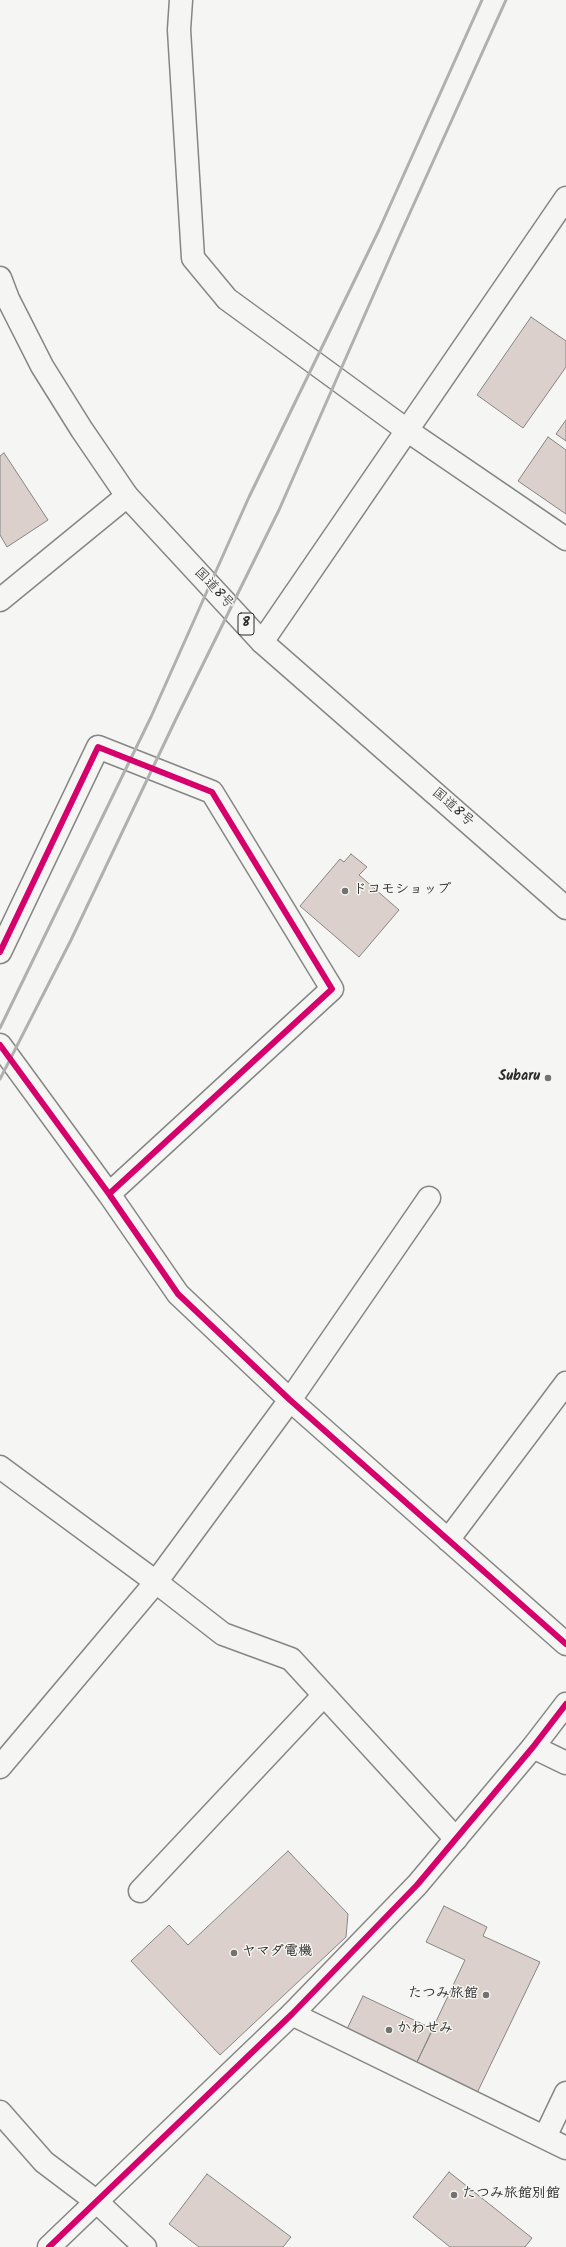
<!DOCTYPE html>
<meta charset="utf-8">
<style>
body{margin:0}
canvas{display:block;background:#f5f5f3}
</style>
<canvas width="566" height="2247"></canvas>
<script>
const context = document.querySelector('canvas').getContext('2d');
context.lineJoin = 'round';
function paint(path, color) { context.fillStyle = color; context.fill(path, 'evenodd'); }
const poly = rows => new Path2D(rows.map(r => 'M' + r).join(''));
function strokePath(path, color, width, dash) { context.strokeStyle = color; context.lineWidth = width; context.lineCap = dash ? 'butt' : 'round'; context.setLineDash(dash || []); context.stroke(path); }
function write(font, color, halo, rows, align = 'center') {
  context.font = font + ' Kalam,"Klee One",sans-serif'; context.lineWidth = 3; context.setLineDash([]); context.textBaseline = 'middle'; context.strokeStyle = halo; context.fillStyle = color; for (const [text, x, y, turn = 0] of rows) {
    context.save(); context.translate(x, y); context.rotate((+turn || 0) * Math.PI / 180); context.textAlign = isNaN(turn) ? turn : align; if (halo) context.strokeText(text, 0, 0); context.fillText(text, 0, 0); context.restore();
  }
}
const building = poly([
 [531,317,566,341,566,367,523,428,477,395,531,317],
 [566,420,566,441,556,434,566,420],
 [548,437,566,450,566,514,518,481,548,437],
 [4,453,48,520,7,547,0,535,0,456,4,453],
 [351,854,367,867,359,875,399,910,359,957,300,906,340,859,344,862,351,854],
 [288,1851,348,1914,346,1937,220,2055,131,1961,169,1925,188,1945,288,1851],
 [444,1906,487,1927,483,1936,540,1962,477,2093,416,2064,465,1960,426,1942,444,1906],
 [363,1996,433,2029,416,2064,346,2031,363,1996],
 [449,2172,532,2238,525,2247,450,2247,413,2217,449,2172],
 [207,2174,291,2237,283,2247,199,2247,169,2224,207,2174]
]);
const street = poly([
 [181,0,179,30,193,258,227,299,408,431,566,539],
 [0,600,127,496],
 [262,642,566,198],
 [0,952,98,747,212,792,332,989,109,1194],
 [0,1045,109,1194,178,1294,290,1400,566,1644],
 [0,1467,156,1582,223,1634,291,1659,456,1839],
 [448,1540,566,1383],
 [533,1747,566,1763],
 [0,1767,156,1582,290,1400,429,1198],
 [140,1891,324,1695],
 [292,2014,566,2148],
 [0,2112,44,2162,97,2202,145,2247],
 [545,2137,566,2093]
]);
const secondary = poly([
 [49,2247,292,2014,417,1885,533,1747,566,1704]
]);
const highway = poly([
 [0,278,8,299,42,366,82,430,127,496,262,642,566,908]
]);
const rail = poly([
 [0,1028,151,717,249,497,379,230,482,0],
 [0,1079,71,940,175,721,279,510,399,237,506,0]
]);
const cycleway = poly([
 [0,952,98,747,212,792,332,989,109,1194],
 [0,1045,109,1194,178,1294,290,1400,566,1644],
 [49,2247,292,2014,417,1885,533,1747,566,1704]
]);
const markers = [
 [345,891,4,"#727271"],
 [548,1078,4,"#727271"],
 [234,1953,4,"#727271"],
 [486,1995,4,"#727271"],
 [389,2030,4,"#727271"],
 [454,2195,4,"#727271"]
];
const shields = [
 [246,624,16]
];
const shieldNames = [
 ["8",246,624]
];
const streetNames = [
 ["国道8号",213,589,47],
 ["国道8号",452,808,41]
];
const poiNames = [
 ["ドコモショップ",353,891],
 ["Subaru",540,1078,"right"],
 ["ヤマダ電機",242,1953],
 ["たつみ旅館",478,1995,"right"],
 ["かわせみ",397,2030],
 ["たつみ旅館別館",462,2195]
];
paint(building, '#dbd0cb');
strokePath(building, '#868685', 1);
strokePath(street, '#868685', 25);
strokePath(secondary, '#868685', 25);
strokePath(highway, '#868685', 25);
strokePath(street, '#f5f5f3', 22);
strokePath(secondary, '#f5f5f3', 22);
strokePath(highway, '#f5f5f3', 22);
strokePath(rail, '#b0b0af', 3);
strokePath(cycleway, '#d6006c', 6);
for (const [x, y, r, color] of markers) { const dot = new Path2D(); dot.arc(x, y, r, 0, 2 * Math.PI); context.fillStyle = color; context.fill(dot); strokePath(dot, '#f6f6f2', 1.5); }
for (const [x, y, w] of shields) { const box = new Path2D(); box.roundRect(x - w / 2, y - 11, w, 22, 3); context.fillStyle = '#f6f6f2'; context.fill(box); strokePath(box, '#2b2b2b', 1); }
write('bold 13px', '#2b2b2b', null, shieldNames);
write('14px', '#2b2b2b', '#f6f6f2', streetNames);
write('bold 14px', '#2b2b2b', '#f6f6f2', poiNames, 'left');
</script>
